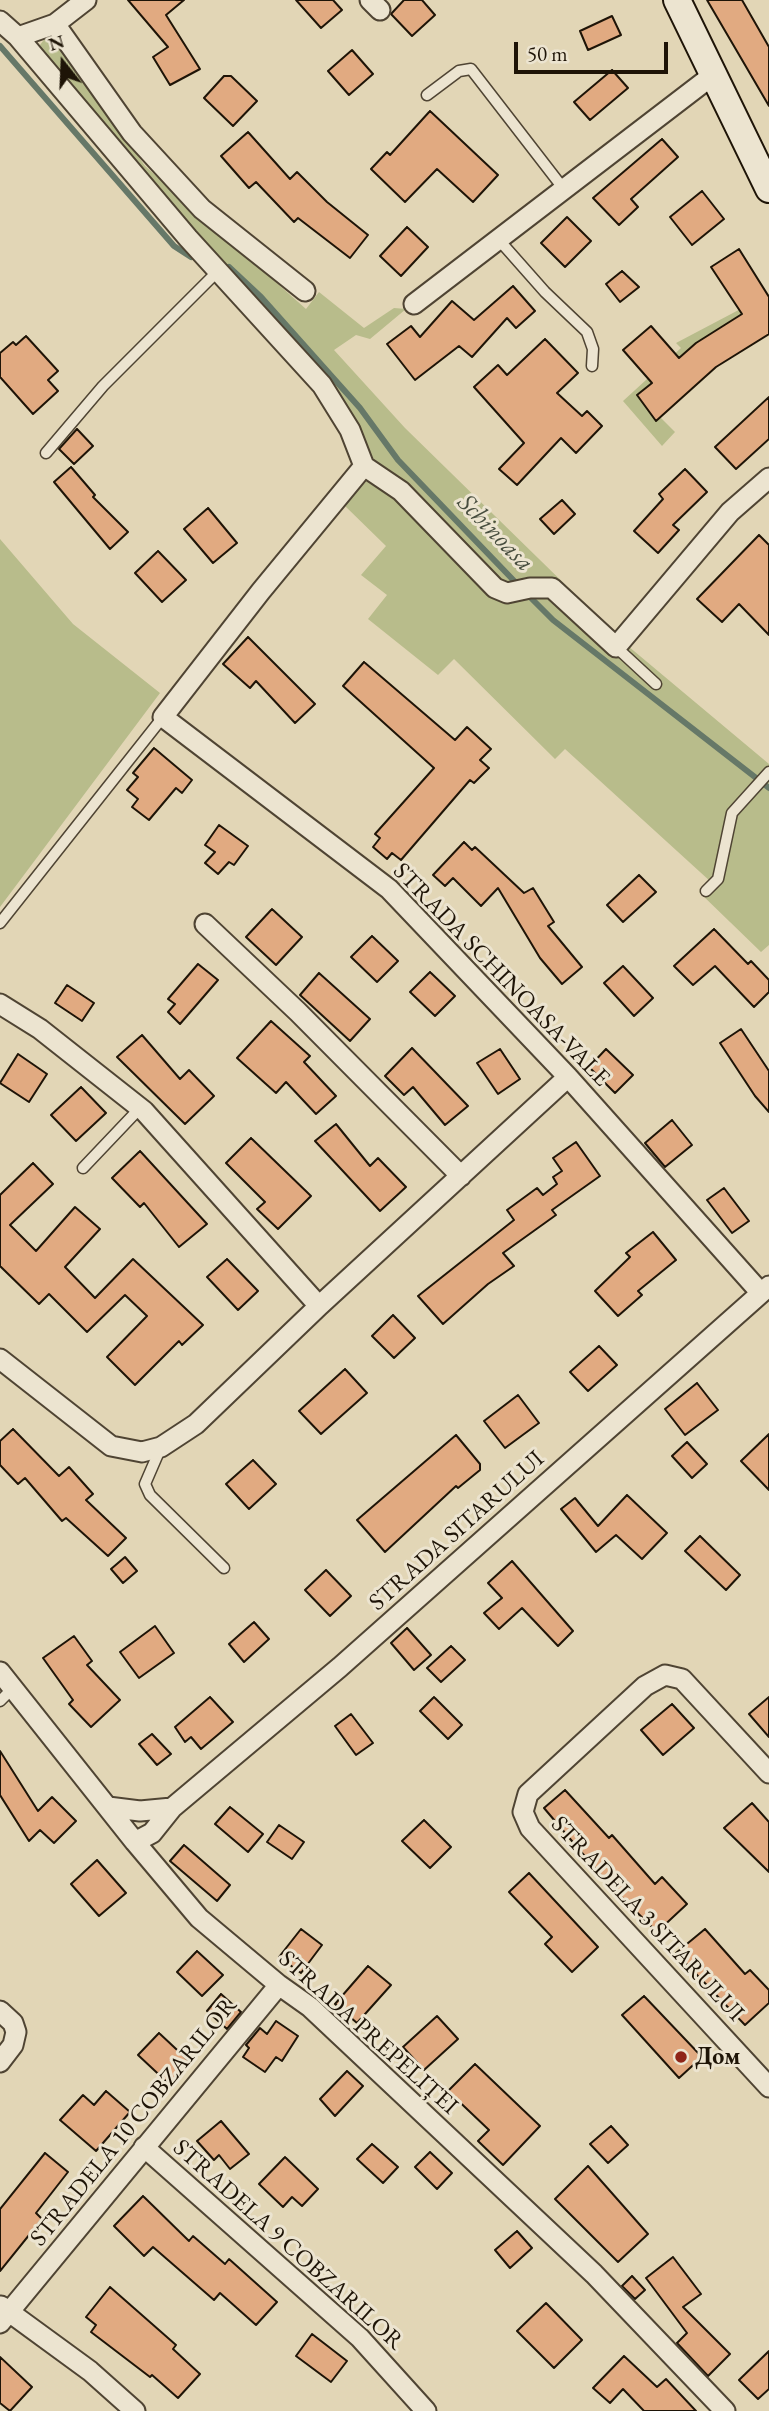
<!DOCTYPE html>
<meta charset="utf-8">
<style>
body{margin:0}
#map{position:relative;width:769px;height:2411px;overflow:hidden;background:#e2d6b6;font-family:"EB Garamond",serif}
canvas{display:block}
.north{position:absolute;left:28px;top:28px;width:70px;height:70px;-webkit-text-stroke:5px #ece4d0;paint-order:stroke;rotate:342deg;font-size:19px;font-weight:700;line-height:28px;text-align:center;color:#1e1407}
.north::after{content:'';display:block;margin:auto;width:24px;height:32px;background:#1e1407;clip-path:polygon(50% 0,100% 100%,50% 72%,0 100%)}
.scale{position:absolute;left:514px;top:42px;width:154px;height:32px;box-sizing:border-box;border:4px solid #1e1407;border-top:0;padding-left:9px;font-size:21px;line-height:24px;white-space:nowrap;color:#1e1407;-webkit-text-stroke:5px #ece4d0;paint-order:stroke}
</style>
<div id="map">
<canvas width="769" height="2411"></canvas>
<div class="north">N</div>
<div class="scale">50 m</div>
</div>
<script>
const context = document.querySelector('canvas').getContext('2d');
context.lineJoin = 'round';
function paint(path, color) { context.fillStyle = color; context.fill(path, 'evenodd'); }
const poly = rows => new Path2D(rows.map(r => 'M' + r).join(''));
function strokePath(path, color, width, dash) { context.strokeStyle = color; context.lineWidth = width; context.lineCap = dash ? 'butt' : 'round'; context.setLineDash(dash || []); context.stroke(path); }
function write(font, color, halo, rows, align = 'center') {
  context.font = font + ' "EB Garamond",serif'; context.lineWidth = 6; context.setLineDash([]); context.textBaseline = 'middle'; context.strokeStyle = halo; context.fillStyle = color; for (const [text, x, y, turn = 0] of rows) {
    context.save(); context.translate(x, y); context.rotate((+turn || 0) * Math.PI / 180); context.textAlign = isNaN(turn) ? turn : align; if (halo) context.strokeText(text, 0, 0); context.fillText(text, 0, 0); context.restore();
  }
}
const green = poly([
 [46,37,56,38,145,166,306,309,319,292,364,328,394,308,406,309,370,339,356,335,334,350,405,428,628,646,769,764,769,945,761,952,699,892,711,882,565,749,555,759,454,659,438,675,368,619,387,595,361,575,386,546,344,505,379,468,342,405,142,176,44,53,40,45],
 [769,294,769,298,696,343,638,395,675,432,662,446,623,401,681,348,676,343],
 [0,539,73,624,160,693,0,907]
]);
const stream = poly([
 [0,46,174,246,191,257],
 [229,267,261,297,360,408,398,460,519,586],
 [527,594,553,620,769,788]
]);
const building = poly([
 [128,0,184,0,166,15,200,69,170,85,153,57,168,47,128,0],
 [296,0,333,0,342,10,321,28,296,0],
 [404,0,422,0,435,15,412,36,391,14,404,0],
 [707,0,742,0,769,47,769,106,707,0],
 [612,16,621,35,588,50,580,31,612,16],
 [352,50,373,74,349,95,328,71,352,50],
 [612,70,628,88,590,120,574,102,612,70],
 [224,76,231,76,257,101,233,126,204,98,224,76],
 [430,111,498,175,473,202,437,169,405,202,371,169,387,152,390,155,430,111],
 [248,132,290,179,297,172,327,202,368,235,350,258,298,218,294,222,256,182,249,188,221,156,248,132],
 [662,139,678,157,631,199,638,207,619,225,593,198,662,139],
 [702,191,724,219,692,245,670,217,702,191],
 [567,217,591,241,565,267,541,243,567,217],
 [407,227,428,247,401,276,380,256,407,227],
 [739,249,769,297,769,334,716,367,656,421,637,395,652,383,623,350,651,326,679,358,696,343,742,314,711,267,739,249],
 [622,271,639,287,620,302,606,284,622,271],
 [513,286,535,311,516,328,507,318,472,357,459,346,415,380,387,344,411,326,420,337,452,301,474,320,513,286],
 [26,336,58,371,48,380,58,391,33,414,0,377,0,353,13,342,16,345,26,336],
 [545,339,578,373,557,393,582,416,587,411,602,426,576,453,561,438,517,485,499,469,524,443,474,387,498,365,507,375,545,339],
 [769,397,769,439,736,469,715,447,769,397],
 [77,429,93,446,74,464,59,449,77,429],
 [71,467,95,495,93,497,128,532,110,549,54,482,71,467],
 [685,469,707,492,673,525,679,530,658,553,634,531,663,499,659,494,685,469],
 [562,500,575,514,554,534,540,519,562,500],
 [208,508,237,543,213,563,184,529,208,508],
 [759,535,769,545,769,635,739,604,722,622,697,599,759,535],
 [158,551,186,580,162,602,135,573,158,551],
 [248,637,315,704,295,723,256,681,250,688,223,664,248,637],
 [364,662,455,740,467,727,491,749,480,760,489,768,474,783,470,780,401,860,392,853,387,859,373,847,380,838,375,834,434,768,343,686,364,662],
 [154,748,192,780,182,793,176,788,149,820,132,807,138,799,127,790,138,777,133,773,154,748],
 [219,825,248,846,234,865,229,862,218,874,205,863,215,852,205,845,219,825],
 [464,842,472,850,475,847,524,893,533,888,554,922,548,926,582,967,562,984,540,958,498,888,481,906,453,878,445,886,433,875,464,842],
 [639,875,656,892,623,922,607,905,639,875],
 [272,909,302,937,276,965,246,937,272,909],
 [714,929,748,964,751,961,769,980,769,992,754,1007,715,966,693,985,674,966,714,929],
 [372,936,398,961,377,982,351,957,372,936],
 [198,964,218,980,180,1024,168,1012,175,1004,168,999,198,964],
 [623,966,653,998,634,1016,604,983,623,966],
 [430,972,455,996,435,1016,410,992,430,972],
 [319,973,370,1019,350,1041,300,995,319,973],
 [67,985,94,1003,82,1021,55,1003,67,985],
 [271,1021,310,1056,304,1062,336,1096,316,1114,286,1082,276,1093,237,1058,271,1021],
 [741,1029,769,1071,769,1112,755,1096,720,1043,741,1029],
 [142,1035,180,1079,189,1070,214,1096,185,1124,117,1057,142,1035],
 [412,1048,468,1106,445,1125,413,1087,404,1095,385,1076,412,1048],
 [500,1049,520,1079,498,1094,477,1063,500,1049],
 [606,1049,633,1075,615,1093,589,1067,606,1049],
 [18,1054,47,1074,29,1102,0,1083,18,1054],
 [81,1087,106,1113,76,1141,51,1115,81,1087],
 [672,1120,692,1145,665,1167,645,1143,672,1120],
 [336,1124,370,1166,378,1158,406,1187,380,1211,315,1141,336,1124],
 [251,1138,311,1196,278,1229,257,1209,265,1202,226,1163,251,1138],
 [576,1142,600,1176,552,1210,556,1215,503,1253,514,1266,488,1284,443,1324,418,1296,514,1220,507,1210,537,1188,543,1195,557,1184,553,1177,562,1171,553,1158,576,1142],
 [140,1151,207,1224,179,1247,144,1203,140,1207,112,1178,140,1151],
 [33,1163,53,1184,10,1225,36,1251,75,1207,100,1229,65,1267,95,1298,133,1259,203,1325,182,1345,179,1341,135,1385,107,1357,147,1316,125,1295,87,1332,49,1294,39,1304,0,1266,0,1195,33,1163],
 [724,1188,749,1221,732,1233,707,1200,724,1188],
 [653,1232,676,1260,638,1291,642,1295,618,1316,595,1291,630,1257,626,1253,653,1232],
 [227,1259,258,1291,238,1310,207,1277,227,1259],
 [393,1315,415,1338,394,1358,372,1336,393,1315],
 [599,1346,617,1365,588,1391,570,1372,599,1346],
 [345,1369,367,1393,321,1434,299,1411,345,1369],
 [697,1383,718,1410,685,1435,665,1409,697,1383],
 [518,1395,539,1423,505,1448,484,1421,518,1395],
 [13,1429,59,1476,69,1467,93,1494,86,1500,126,1538,108,1556,66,1518,62,1521,25,1478,18,1484,0,1465,0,1441,13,1429],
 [769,1434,769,1490,741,1461,769,1434],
 [456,1435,480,1464,480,1470,458,1488,456,1486,385,1552,357,1520,456,1435],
 [687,1442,707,1464,692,1478,672,1456,687,1442],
 [253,1460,276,1484,249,1509,226,1484,253,1460],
 [627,1495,667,1533,642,1559,616,1535,596,1552,561,1509,575,1498,598,1526,627,1495],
 [700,1536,740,1575,726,1590,685,1551,700,1536],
 [125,1557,137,1571,123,1583,111,1569,125,1557],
 [512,1561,573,1631,558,1646,522,1608,499,1629,484,1613,502,1598,488,1583,512,1561],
 [326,1570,351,1596,330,1616,305,1590,326,1570],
 [254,1622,269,1639,244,1662,229,1644,254,1622],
 [155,1626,174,1653,139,1678,120,1652,155,1626],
 [407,1628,431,1655,414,1670,391,1643,407,1628],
 [74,1636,92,1661,87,1665,120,1700,91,1727,69,1704,73,1700,43,1658,74,1636],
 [451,1646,465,1660,441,1682,427,1668,451,1646],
 [210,1697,233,1722,201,1749,191,1737,185,1742,175,1727,210,1697],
 [434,1697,462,1725,448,1739,420,1711,434,1697],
 [769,1697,769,1737,749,1714,769,1697],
 [672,1704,694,1728,663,1755,641,1730,672,1704],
 [351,1714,373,1743,356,1755,335,1726,351,1714],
 [152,1734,171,1754,157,1765,139,1744,152,1734],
 [0,1751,38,1811,52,1797,76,1821,54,1843,40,1830,29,1841,0,1795,0,1751],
 [565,1790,609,1838,612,1835,655,1884,662,1877,687,1904,657,1932,610,1886,544,1808,565,1790],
 [752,1803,769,1822,769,1872,724,1828,752,1803],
 [230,1807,263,1834,248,1852,215,1824,230,1807],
 [424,1820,451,1847,430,1868,402,1841,424,1820],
 [279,1825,304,1842,292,1859,267,1842,279,1825],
 [184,1845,230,1885,217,1901,170,1861,184,1845],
 [97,1860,126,1893,99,1916,71,1884,97,1860],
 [529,1873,598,1947,572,1972,545,1944,552,1937,509,1892,529,1873],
 [301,1929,322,1945,301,1973,279,1957,301,1929],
 [705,1929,745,1974,750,1970,769,1990,769,2003,745,2025,676,1953,705,1929],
 [197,1951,223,1975,202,1996,177,1972,197,1951],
 [368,1966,391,1985,357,2023,335,2004,368,1966],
 [221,1994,241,2012,227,2029,207,2011,221,1994],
 [644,1996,702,2057,679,2078,622,2015,644,1996],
 [437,2016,458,2039,424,2070,403,2047,437,2016],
 [276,2021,298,2036,282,2061,276,2057,265,2072,243,2057,249,2048,246,2045,260,2028,267,2034,276,2021],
 [159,2033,190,2062,169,2084,138,2055,159,2033],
 [475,2064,540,2126,503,2165,478,2141,489,2130,448,2091,475,2064],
 [347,2071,363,2086,335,2116,320,2099,347,2071],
 [106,2091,130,2112,96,2151,60,2120,83,2095,94,2105,106,2091],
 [221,2121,249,2154,230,2169,219,2155,214,2160,197,2141,221,2121],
 [611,2126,628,2145,608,2163,590,2144,611,2126],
 [372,2144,398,2167,383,2183,357,2159,372,2144],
 [430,2152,452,2173,437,2189,415,2167,430,2152],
 [45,2153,68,2172,36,2213,42,2219,0,2271,0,2209,45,2153],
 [285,2157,318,2189,302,2206,292,2197,283,2207,259,2184,285,2157],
 [588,2166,648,2234,618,2262,555,2199,588,2166],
 [143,2196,189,2241,193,2236,225,2264,229,2259,277,2302,256,2325,220,2293,214,2300,153,2247,144,2256,114,2226,143,2196],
 [517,2231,532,2248,510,2268,495,2250,517,2231],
 [673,2257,701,2294,683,2307,730,2354,708,2376,677,2343,687,2333,646,2278,673,2257],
 [632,2276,645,2290,635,2299,622,2286,632,2276],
 [110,2287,176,2345,173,2349,200,2374,178,2398,152,2375,150,2377,91,2332,96,2325,86,2317,110,2287],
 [546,2303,582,2340,554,2368,517,2331,546,2303],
 [312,2334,347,2361,331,2382,296,2356,312,2334],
 [769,2351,769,2389,758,2399,739,2380,769,2351],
 [624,2356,657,2387,666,2379,696,2411,644,2411,623,2389,610,2403,593,2388,624,2356],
 [0,2357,32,2387,10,2411,0,2403,0,2357]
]);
const lane = poly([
 [427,95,459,71,471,69,563,188],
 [499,240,545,292,587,332,593,349,592,366],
 [46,453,103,386,218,271],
 [616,647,656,684],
 [706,891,718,879,732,813,769,772],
 [0,923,163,717],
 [83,1168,140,1108],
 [161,1447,145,1484,150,1495,224,1568],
 [0,1701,13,1688]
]);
const street = poly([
 [370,0,380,10],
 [0,21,18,37,188,238,322,385,350,430,364,466,401,491,495,588,507,593,530,588,552,588,616,647,730,512,769,478],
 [55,24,86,0],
 [18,37,55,24,132,133,202,209,305,291],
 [414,304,713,75],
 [364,466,261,591,163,717,389,889,568,1077,760,1292],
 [205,924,298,1012,461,1176],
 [0,1004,40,1029,144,1111,319,1306],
 [0,1359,111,1446,142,1452,161,1447,196,1424,319,1306,568,1077],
 [0,1672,135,1842,199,1918,279,1985,310,2007,594,2274,725,2411],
 [769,1773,682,1679,665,1675,645,1686,528,1794,523,1812,530,1828,769,2087],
 [108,1807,140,1811,172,1808],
 [135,1842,152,1833,172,1808,340,1667,769,1286],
 [0,2011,13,2023,16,2032,13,2045,0,2062],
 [144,2147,360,2338,426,2411],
 [1,2306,90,2371,135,2411],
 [0,2323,279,1985]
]);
const secondary = poly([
 [677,0,769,189]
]);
const markers = [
 [681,2057,7,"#8f2418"]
];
const streetNames = [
 ["STRADA SCHINOASA-VALE",501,975,46],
 ["STRADA SITARULUI",457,1531,-42],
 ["STRADELA 3 SITARULUI",647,1919,47],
 ["STRADA PREPELIȚEI",368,2033,42],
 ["STRADELA 10 COBZARILOR",134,2122,-51],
 ["STRADELA 9 COBZARILOR",288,2245,42]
];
const poiNames = [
 ["Дом",695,2057]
];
const waterNames = [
 ["Schinoasa",495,533,46]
];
paint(green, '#b8bc8b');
strokePath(stream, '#667868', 6);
paint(building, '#e1aa81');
strokePath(building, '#1e1407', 2);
strokePath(lane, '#4f4433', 13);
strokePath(street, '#4f4433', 23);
strokePath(secondary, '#1e1407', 30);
strokePath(lane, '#ece4d0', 10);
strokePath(street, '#ece4d0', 19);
strokePath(secondary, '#ece4d0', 26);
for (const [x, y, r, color] of markers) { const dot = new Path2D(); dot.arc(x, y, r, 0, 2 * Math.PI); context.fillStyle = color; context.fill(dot); strokePath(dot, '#ece4d0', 2.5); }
write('24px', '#1e1407', '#ece4d0', streetNames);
write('bold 24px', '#1e1407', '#ece4d0', poiNames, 'left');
write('italic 26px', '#484e3f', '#ece4d0', waterNames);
</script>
